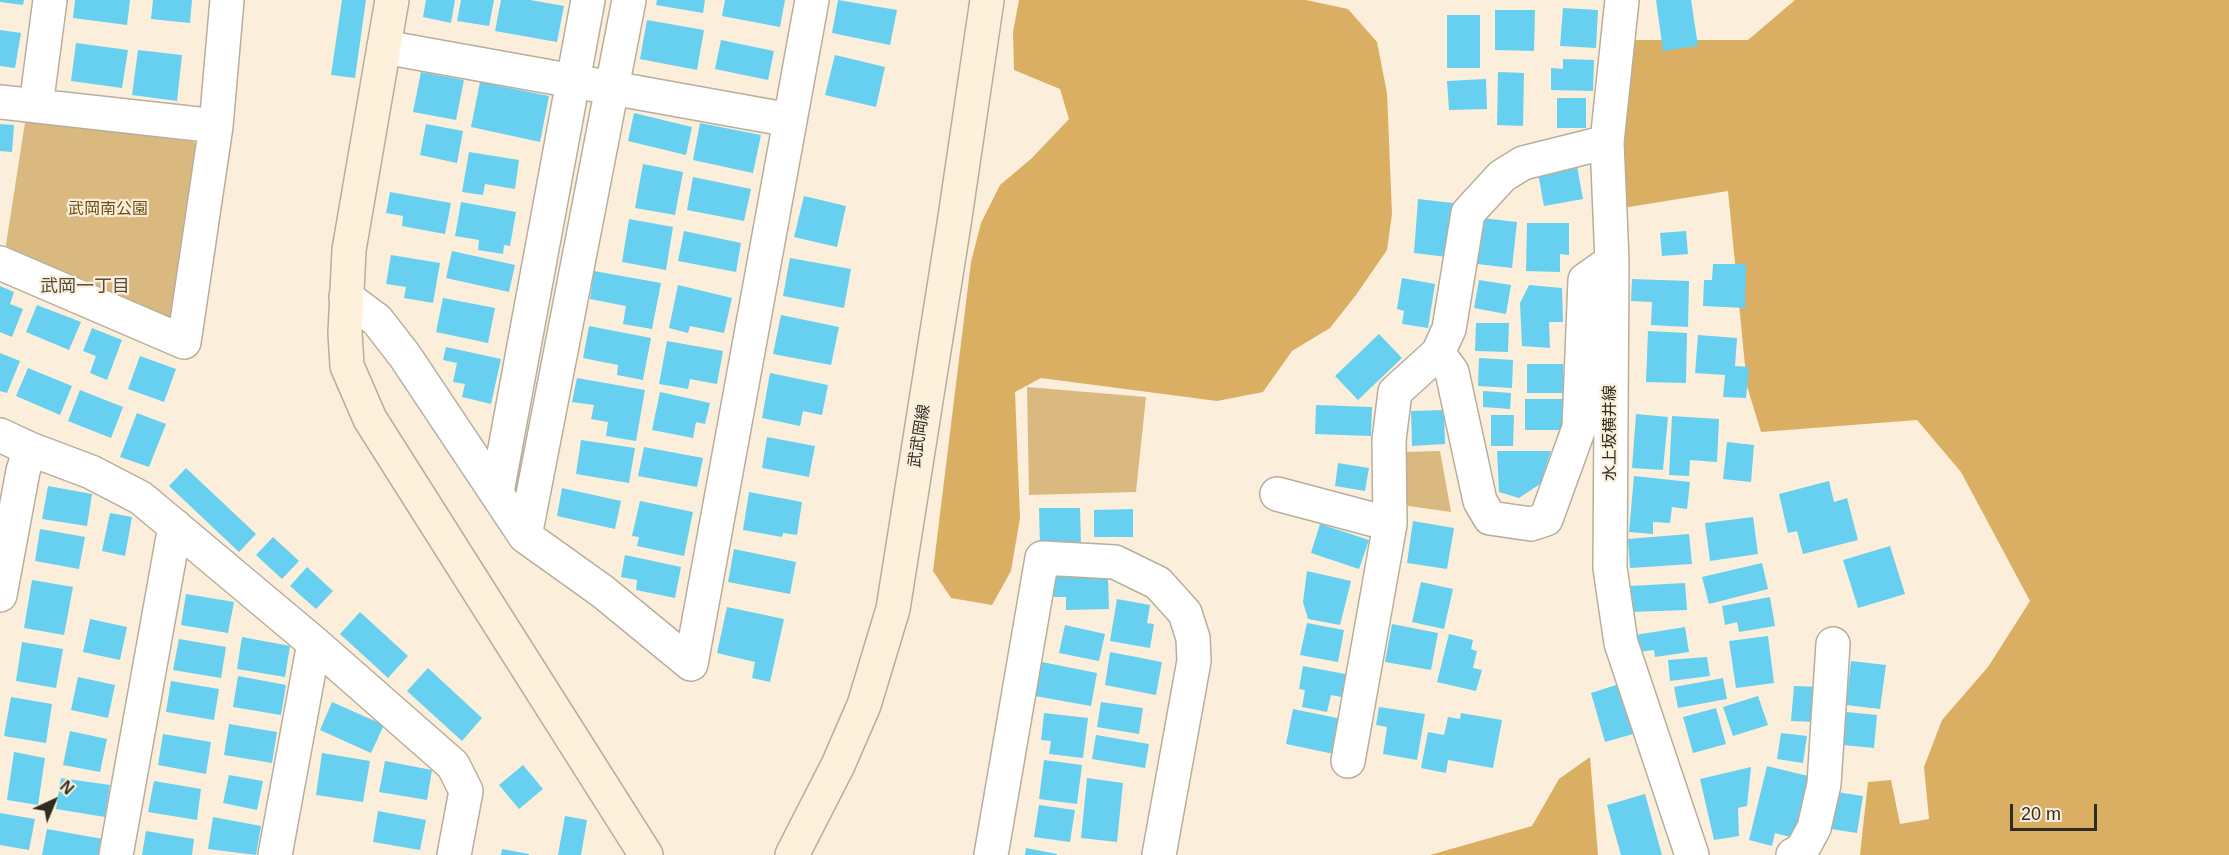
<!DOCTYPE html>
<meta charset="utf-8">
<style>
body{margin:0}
#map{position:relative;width:2229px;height:855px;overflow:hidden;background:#fbefdb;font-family:Helvetica,sans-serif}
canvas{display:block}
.north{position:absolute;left:24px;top:771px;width:60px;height:60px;-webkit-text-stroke:4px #fbefdb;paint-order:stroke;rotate:44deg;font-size:16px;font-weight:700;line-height:24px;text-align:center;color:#302c24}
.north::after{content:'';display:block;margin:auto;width:21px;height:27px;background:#302c24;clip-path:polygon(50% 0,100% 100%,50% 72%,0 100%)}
.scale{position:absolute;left:2010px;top:804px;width:87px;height:27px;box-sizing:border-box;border:3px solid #302c24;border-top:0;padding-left:8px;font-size:18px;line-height:21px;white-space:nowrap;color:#302c24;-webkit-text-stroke:4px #fbefdb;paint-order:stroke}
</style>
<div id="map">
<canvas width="2229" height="855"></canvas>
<div class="north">N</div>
<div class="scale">20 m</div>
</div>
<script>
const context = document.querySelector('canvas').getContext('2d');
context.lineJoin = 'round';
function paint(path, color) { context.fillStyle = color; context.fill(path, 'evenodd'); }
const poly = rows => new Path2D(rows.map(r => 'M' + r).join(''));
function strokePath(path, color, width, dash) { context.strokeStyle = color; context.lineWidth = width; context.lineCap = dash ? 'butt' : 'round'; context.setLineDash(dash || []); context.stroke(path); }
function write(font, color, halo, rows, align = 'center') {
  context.font = font + ' Helvetica,"Noto Sans JP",sans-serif'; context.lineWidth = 4.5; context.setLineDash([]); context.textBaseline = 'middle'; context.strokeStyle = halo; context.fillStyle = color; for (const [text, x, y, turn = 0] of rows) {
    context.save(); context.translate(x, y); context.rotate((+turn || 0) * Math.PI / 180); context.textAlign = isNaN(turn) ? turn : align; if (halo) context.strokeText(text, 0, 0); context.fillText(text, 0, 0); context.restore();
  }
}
const green = poly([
 [26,116,190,139,200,147,179,317,161,325,5,251],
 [1027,387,1146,397,1136,492,1029,495],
 [1440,451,1451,512,1402,505,1403,452]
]);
const forest = poly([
 [1019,0,1306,0,1348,9,1377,42,1387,93,1392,214,1387,250,1356,295,1330,328,1292,351,1263,392,1217,401,1041,378,1015,392,1020,518,1011,571,992,605,951,598,933,571,971,262,981,223,1000,185,1032,158,1069,119,1060,89,1014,70,1013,32],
 [1795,0,2229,0,2229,855,1860,855,1868,782,1891,780,1900,824,1929,819,1924,767,1942,720,1988,667,2030,601,1961,472,1917,420,1761,432,1747,386,1728,191,1610,210,1616,40,1748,40],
 [1590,757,1598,855,1430,855,1532,826,1559,779]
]);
const building = poly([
 [0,0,24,0,23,5,0,2],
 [75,0,130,0,127,25,73,18],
 [153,0,192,0,190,23,151,19],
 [342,0,366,0,355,78,331,75],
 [426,0,455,0,451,23,423,17],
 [461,0,494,0,489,26,457,21],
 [501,0,530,0,564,6,557,42,495,31],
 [657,0,705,0,703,13,656,5],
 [725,0,785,0,780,27,722,16],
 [838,0,897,10,890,45,832,33],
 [1656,0,1691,0,1698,46,1663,51],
 [1563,8,1598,10,1596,48,1560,46],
 [1495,10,1535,10,1534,51,1495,50],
 [1447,15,1480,15,1480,68,1447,68],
 [647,20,704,30,697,70,640,59],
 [0,30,21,33,15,68,0,66],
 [721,40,774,51,768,80,715,69],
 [76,43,128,50,122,88,71,81],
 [138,50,182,55,177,101,132,95],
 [835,55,885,67,876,107,825,95],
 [1563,59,1594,60,1593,91,1551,90,1551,68,1563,69],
 [421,72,464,80,456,120,413,112],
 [1498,72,1524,73,1523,126,1497,125],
 [1486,79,1487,109,1449,110,1447,81],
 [480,82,549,96,540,142,471,127],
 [1557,98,1586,98,1586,128,1557,128],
 [634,113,692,127,686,155,628,141],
 [700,123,761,135,753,173,693,160],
 [0,124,14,125,12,152,0,151],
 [426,124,463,131,457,163,420,155],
 [469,152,519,160,515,189,485,184,483,195,462,192],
 [643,164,683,172,675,215,635,208],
 [1577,166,1583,199,1544,206,1538,173],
 [693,177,751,189,744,221,687,210],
 [390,192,451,203,445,234,402,226,403,216,386,213],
 [804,196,846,206,837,247,794,237],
 [1418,199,1453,203,1447,257,1414,253],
 [461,202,516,212,510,246,504,245,503,254,478,250,479,240,455,236],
 [1482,218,1517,222,1512,268,1477,264],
 [629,219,673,227,666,270,622,262],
 [1527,223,1569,223,1569,255,1560,254,1560,272,1526,271],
 [684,231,741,243,736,272,678,261],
 [1686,231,1688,254,1662,256,1660,233],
 [452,251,515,265,509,292,446,278],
 [391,255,440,263,433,303,404,298,406,287,386,284],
 [790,258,851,269,844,308,783,296],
 [1713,264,1746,264,1745,308,1703,306,1704,280,1712,280],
 [594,271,661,283,652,329,623,324,626,306,590,299],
 [1402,278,1435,284,1428,328,1402,324,1404,311,1397,309],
 [1632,279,1689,281,1688,327,1651,325,1652,302,1631,301],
 [1479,280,1511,285,1506,314,1474,308],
 [678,285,732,298,724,333,690,326,688,333,669,328],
 [1529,285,1562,288,1563,322,1549,322,1550,348,1522,346,1520,303],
 [0,286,14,292,10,304,23,309,12,337,0,332],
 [443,298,495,308,488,343,436,332],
 [37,305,81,322,69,350,26,332],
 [781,315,839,327,831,365,773,354],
 [1476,323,1509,323,1508,352,1475,351],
 [589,326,651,338,643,380,617,375,618,365,583,358],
 [92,328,122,340,107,380,90,373,96,356,83,351],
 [1648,331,1687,333,1686,383,1646,382],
 [1379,334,1402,358,1358,400,1335,376],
 [1698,335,1737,338,1735,366,1749,367,1746,398,1723,397,1725,375,1695,373],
 [667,341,723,351,717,384,690,379,688,389,659,384],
 [446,347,501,359,491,404,462,397,465,384,453,382,457,363,443,360],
 [0,353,20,361,7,393,0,391],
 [140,356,176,369,164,402,128,389],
 [1479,358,1513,360,1512,388,1478,386],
 [1527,364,1563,364,1563,393,1527,393],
 [28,368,72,386,60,415,16,396],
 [770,373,828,385,822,415,803,411,800,426,762,418],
 [577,378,645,390,636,441,606,436,608,422,591,419,594,405,572,402],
 [80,390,123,407,111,438,68,421],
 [1483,391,1511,393,1510,409,1483,407],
 [660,392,710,403,705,424,696,422,693,438,652,430],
 [1525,399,1563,399,1564,430,1525,430],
 [1316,405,1372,407,1371,436,1315,434],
 [1444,410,1445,444,1412,446,1411,411],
 [137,413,166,424,149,467,120,457],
 [1636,414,1668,417,1663,470,1632,468],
 [1491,415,1514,415,1513,446,1491,446],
 [1672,416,1719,419,1717,462,1690,460,1689,476,1669,475],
 [767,437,815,446,809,477,762,468],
 [581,440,635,448,629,483,576,474],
 [1727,442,1754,445,1751,482,1723,479],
 [644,447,703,458,697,487,638,476],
 [1497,451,1551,451,1540,484,1519,498,1499,492],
 [1338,463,1369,468,1365,491,1335,486],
 [186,468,256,534,239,552,169,486],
 [1634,476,1690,482,1687,509,1672,507,1670,523,1653,522,1653,534,1629,532],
 [1829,481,1834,502,1847,498,1858,540,1803,554,1797,531,1788,533,1779,494],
 [48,486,92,494,87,526,42,519],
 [562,488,621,501,615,529,557,516],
 [749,492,802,502,797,535,783,533,782,537,743,530],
 [640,501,693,512,684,556,637,546,639,537,632,536],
 [1039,508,1080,508,1081,544,1040,544],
 [1133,509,1133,537,1094,537,1094,510],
 [110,513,132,517,125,556,102,551],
 [1753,517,1758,554,1710,561,1705,523],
 [1413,521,1454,528,1447,569,1407,563],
 [1320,524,1369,540,1359,569,1311,553],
 [40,529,85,537,79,569,35,561],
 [1689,534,1692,564,1630,568,1628,539],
 [273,537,299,561,282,579,256,555],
 [1890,546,1905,594,1858,608,1843,560],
 [734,549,796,562,790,594,728,582],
 [625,555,681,567,675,598,636,590,637,580,621,577],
 [1762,563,1768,589,1709,604,1702,577],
 [307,567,333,591,316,609,290,586],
 [1307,571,1351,581,1340,625,1308,619,1303,602],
 [1108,576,1109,609,1066,610,1066,597,1054,597,1053,577],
 [32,580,73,587,64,635,24,628],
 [1421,582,1453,589,1444,629,1412,622],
 [1685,583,1687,610,1631,612,1630,586],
 [186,594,234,602,228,633,181,625],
 [1770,597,1775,626,1739,632,1737,622,1725,625,1722,606],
 [1117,599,1150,605,1147,623,1154,624,1150,648,1110,641],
 [727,607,784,619,770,682,752,678,755,662,717,653],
 [360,612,408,656,388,678,340,634],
 [90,619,127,627,120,660,83,652],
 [1307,623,1344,630,1338,662,1300,655],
 [1392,624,1438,633,1431,670,1385,662],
 [1065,625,1105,634,1099,661,1059,653],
 [1685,627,1689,652,1655,657,1654,650,1638,652,1635,635],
 [1449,634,1473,640,1471,649,1477,651,1473,668,1482,670,1476,691,1437,682],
 [1768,636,1774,683,1736,688,1729,641],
 [242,637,290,646,285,677,237,669],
 [179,639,226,647,221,678,173,670],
 [22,642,63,649,56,688,16,681],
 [1110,652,1162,662,1156,695,1105,685],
 [1707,657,1710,676,1670,681,1668,660],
 [1851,661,1886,665,1880,709,1846,705],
 [1042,662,1097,673,1091,706,1035,696],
 [1303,666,1350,675,1346,698,1331,695,1327,712,1302,707,1305,690,1299,689],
 [428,668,482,718,462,741,407,691],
 [238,676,286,685,281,715,233,707],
 [78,677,115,685,108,718,71,710],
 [1723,678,1727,699,1678,708,1674,687],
 [171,681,219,689,214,720,166,712],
 [1619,684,1633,734,1605,742,1591,693],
 [1794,686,1819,687,1817,722,1791,721],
 [1758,696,1768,725,1733,736,1723,707],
 [11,697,52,704,46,743,4,736],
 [332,702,384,725,371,753,320,730],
 [1101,702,1143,708,1139,734,1097,727],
 [1379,707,1425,714,1417,760,1383,754,1387,727,1376,725],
 [1716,708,1726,744,1693,753,1683,717],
 [1293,709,1342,719,1334,754,1286,744],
 [1846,712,1877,715,1874,748,1843,745],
 [1044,713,1088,718,1083,758,1049,754,1051,741,1041,740],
 [1461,713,1502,720,1493,768,1448,760,1446,773,1421,768,1428,732,1444,735,1448,717,1460,719],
 [229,724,277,732,272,763,224,755],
 [70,731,107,739,100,772,63,765],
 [1781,733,1807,736,1803,763,1777,759],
 [163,734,211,742,206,774,158,765],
 [1096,735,1149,744,1145,768,1092,759],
 [14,752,45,758,38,805,7,800],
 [322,753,370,761,363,802,316,795],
 [1044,760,1082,765,1077,804,1039,799],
 [385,761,432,770,427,800,379,792],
 [523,765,543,789,519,809,499,785],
 [1767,766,1812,777,1797,839,1775,833,1772,846,1749,840],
 [1751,767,1747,806,1738,808,1739,836,1714,840,1700,779],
 [229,775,263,781,257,810,223,803],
 [61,778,110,785,105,817,56,809],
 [1087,778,1123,783,1117,842,1081,838],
 [154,781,201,789,197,820,148,812],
 [1837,792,1863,796,1857,833,1831,829],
 [1645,794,1662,855,1621,855,1607,805],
 [1039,805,1075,810,1070,842,1034,837],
 [378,811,426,820,420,850,373,842],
 [0,813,35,819,29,850,0,845],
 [565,816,587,820,581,855,558,855],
 [213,817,261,826,256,855,208,849],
 [47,829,103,839,101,855,42,855],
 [146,831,194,839,192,855,142,855],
 [1026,848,1057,854,1057,855,1025,855],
 [502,849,529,854,529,855,501,855]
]);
const street = poly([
 [1622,0,1607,142,1612,261,1610,568,1621,643,1692,855],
 [384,47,790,120],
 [0,102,216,126],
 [36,106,50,0],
 [0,263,184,342,216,126,227,0],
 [346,297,377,320,405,356,525,536,602,591,691,664,812,0],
 [1438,353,1452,372,1480,501,1490,518,1531,524,1546,519,1579,428,1585,280,1612,261],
 [0,435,30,449],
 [497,492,588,0],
 [1277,494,1390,524],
 [525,536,629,0],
 [0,595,23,471,30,449,91,472,141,498,314,643,453,765,466,791,454,855],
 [1348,761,1390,524,1389,440,1395,392,1438,353,1449,329,1468,213,1502,176,1523,163,1607,142],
 [116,855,175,526],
 [275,855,314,643],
 [991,855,1042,558,1115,562,1158,583,1185,613,1193,638,1194,661,1159,855],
 [1793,855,1802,850,1814,828,1824,784,1833,644]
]);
const secondary = poly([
 [392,0,349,250,345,333,347,366,370,419,646,855],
 [792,855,838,765,864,705,893,609,954,224,987,0]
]);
const parkNames = [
 ["武岡南公園",108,210]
];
const streetNames = [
 ["水上坂横井線",1611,433,-90],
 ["武武岡線",920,436,-81]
];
const neighbourhoodNames = [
 ["武岡一丁目",85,287]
];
paint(green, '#dab980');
paint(forest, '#daaf63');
paint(building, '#67d0f0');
strokePath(street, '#b9ae9b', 36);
strokePath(secondary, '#b9ae9b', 36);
strokePath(street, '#fff', 33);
strokePath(secondary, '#fdf1db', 33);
write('16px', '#6c4f14', '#fbefdb', parkNames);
write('16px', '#302c24', '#fbefdb', streetNames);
write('18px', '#564c3b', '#fbefdb', neighbourhoodNames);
</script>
